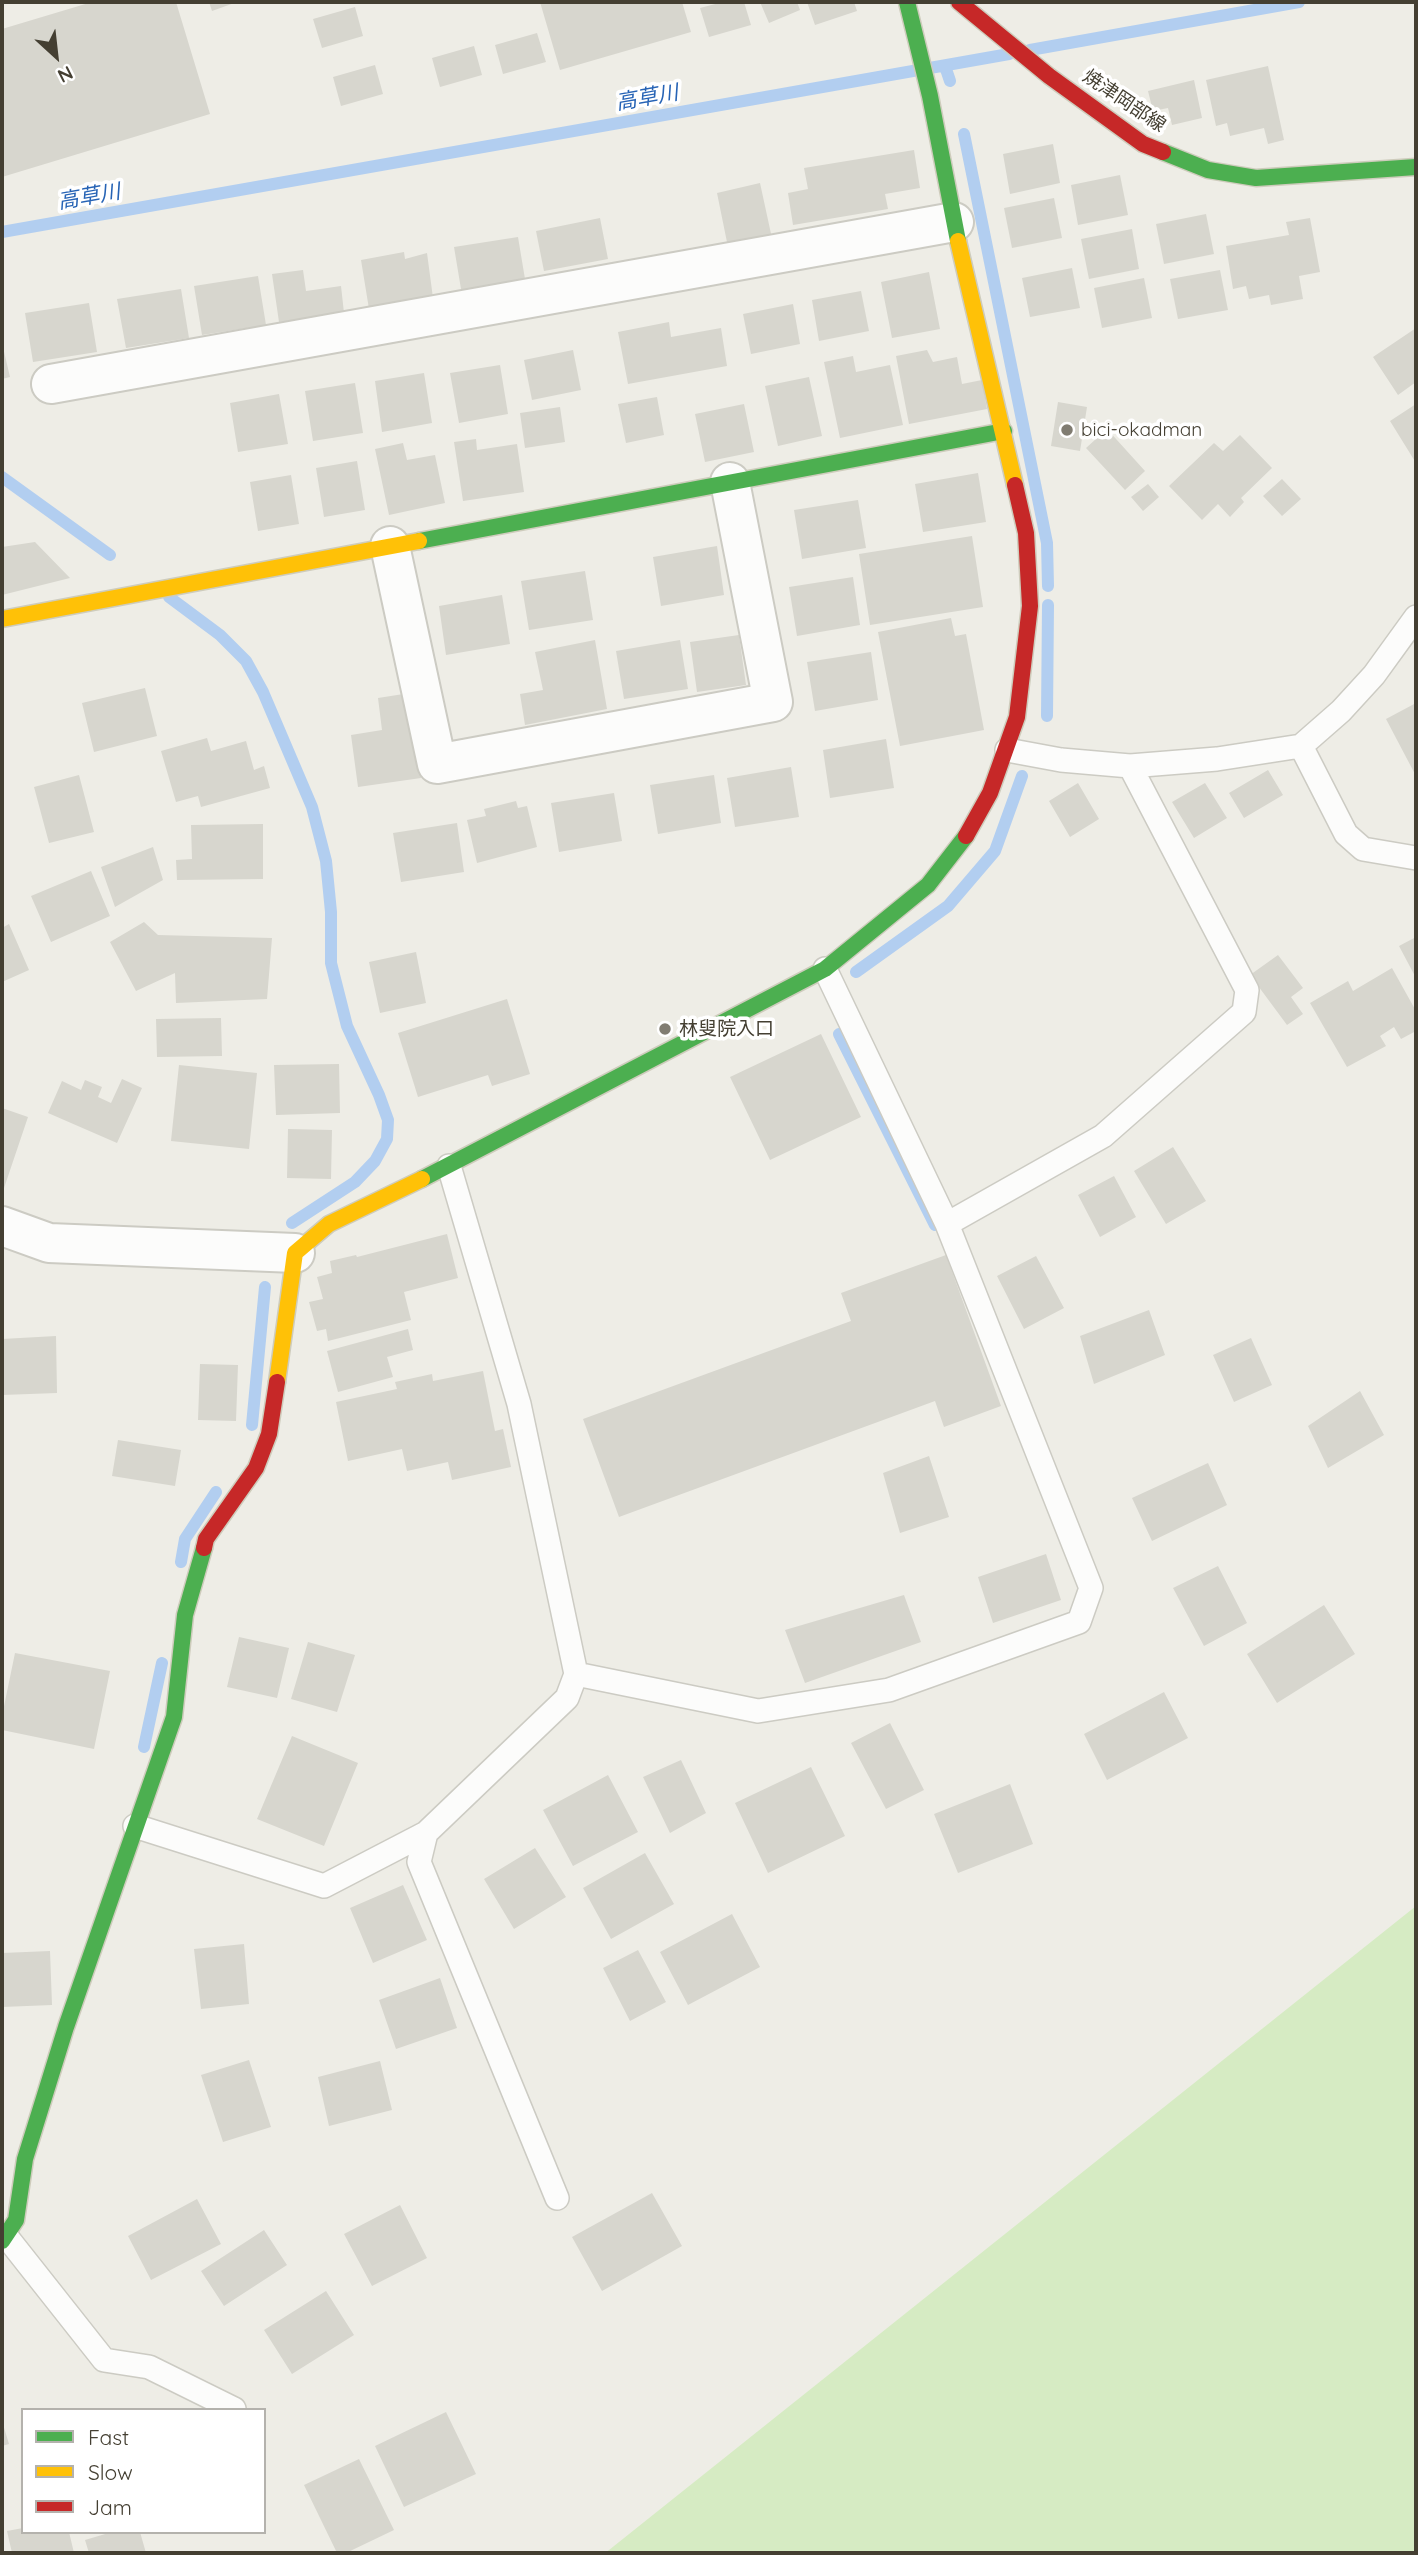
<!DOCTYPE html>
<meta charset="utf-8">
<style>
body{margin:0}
#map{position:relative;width:1418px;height:2555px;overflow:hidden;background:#eeede6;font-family:Quicksand,sans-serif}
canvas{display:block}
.frame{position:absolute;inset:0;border:4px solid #443f32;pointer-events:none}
.legend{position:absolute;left:21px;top:2408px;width:245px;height:126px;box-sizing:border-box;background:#fff;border:2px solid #b4b2ad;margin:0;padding:9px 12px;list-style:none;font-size:21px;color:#443f32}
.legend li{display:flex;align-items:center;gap:14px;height:35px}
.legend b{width:35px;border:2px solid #b4b2ad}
.north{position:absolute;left:21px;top:21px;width:70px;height:70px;-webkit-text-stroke:5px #fff;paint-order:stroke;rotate:153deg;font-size:19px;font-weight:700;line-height:28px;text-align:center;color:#443f32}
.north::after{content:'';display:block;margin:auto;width:24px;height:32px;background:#443f32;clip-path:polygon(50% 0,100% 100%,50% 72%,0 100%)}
</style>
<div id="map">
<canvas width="1418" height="2555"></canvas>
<div class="frame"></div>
<ul class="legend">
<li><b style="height:9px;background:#4caf50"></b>Fast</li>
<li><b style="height:9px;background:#ffc107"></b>Slow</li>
<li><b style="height:9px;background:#c62828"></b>Jam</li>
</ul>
<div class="north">N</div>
</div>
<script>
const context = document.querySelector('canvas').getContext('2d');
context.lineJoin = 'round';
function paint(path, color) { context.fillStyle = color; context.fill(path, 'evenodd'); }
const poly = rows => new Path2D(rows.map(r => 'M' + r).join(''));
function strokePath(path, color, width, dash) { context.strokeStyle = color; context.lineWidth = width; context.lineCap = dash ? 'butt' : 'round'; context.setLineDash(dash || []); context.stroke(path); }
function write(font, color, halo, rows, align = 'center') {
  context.font = font + ' Quicksand,"Noto Sans JP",sans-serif'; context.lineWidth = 7; context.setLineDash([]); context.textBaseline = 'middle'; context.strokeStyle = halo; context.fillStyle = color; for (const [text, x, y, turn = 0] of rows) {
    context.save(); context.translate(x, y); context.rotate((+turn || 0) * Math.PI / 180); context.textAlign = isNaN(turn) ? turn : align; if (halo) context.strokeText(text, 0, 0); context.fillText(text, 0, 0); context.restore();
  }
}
const green = poly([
 [1416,1906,1416,2553,605,2553,609,2550]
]);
const stream = poly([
 [1030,50,1299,2],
 [945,66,950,81],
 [964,134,1047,543,1048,586],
 [2,232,1009,54],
 [2,477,110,555],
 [169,597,220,635,246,661,263,692,312,807,326,861,331,912,331,963,347,1026,379,1095,388,1120,387,1139,375,1161,355,1182,292,1223],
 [1047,716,1048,605],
 [856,972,948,906,995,851,1022,776],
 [839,1034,935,1225],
 [252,1425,265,1287],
 [181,1562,185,1539,216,1492],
 [144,1747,162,1663]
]);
const building = poly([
 [92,2,176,2,210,114,2,177,2,29],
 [209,2,237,2,212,11],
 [540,2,682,2,691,32,560,70],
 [723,2,744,2,751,25,709,37,700,8],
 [760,2,797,2,800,10,769,23],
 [807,2,854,2,857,11,815,25],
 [355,7,363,36,322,48,313,19],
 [537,33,546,62,503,74,495,45],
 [474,46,482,75,440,87,432,58],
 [375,65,383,94,341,106,333,77],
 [1268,66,1284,140,1268,144,1264,128,1230,136,1227,123,1216,126,1206,80],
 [1194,80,1202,118,1172,125,1168,108,1153,111,1148,91],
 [1053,144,1060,183,1010,194,1003,154],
 [914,150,920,188,885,194,888,209,793,225,788,193,808,189,804,168],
 [1120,175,1128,215,1078,225,1071,185],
 [760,183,773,243,729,252,717,193],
 [1054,198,1062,238,1012,248,1004,208],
 [1206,214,1214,254,1164,264,1156,224],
 [600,218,608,259,544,271,536,231],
 [1310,218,1320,272,1299,276,1303,299,1271,305,1269,295,1249,299,1246,286,1233,289,1226,246,1289,235,1286,222],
 [1132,229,1139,269,1089,279,1081,239],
 [518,237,526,285,462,295,454,247],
 [404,252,405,259,427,253,433,298,369,309,361,260],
 [1072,268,1080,308,1030,317,1022,278],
 [303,270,306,291,341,286,344,313,279,322,272,274],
 [1220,270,1228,310,1178,319,1170,279],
 [929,272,940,329,892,338,881,282],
 [258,276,266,325,202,335,194,286],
 [1144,278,1152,318,1102,328,1094,288],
 [181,289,189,338,126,348,117,299],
 [861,291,869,331,819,341,812,300],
 [89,303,97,352,33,362,25,313],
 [793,304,800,344,751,354,743,314],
 [669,322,671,337,721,328,727,366,628,384,618,332],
 [1416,328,1416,382,1398,395,1373,357],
 [2,343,10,377,2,379],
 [573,350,581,390,532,400,524,360],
 [927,350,933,362,957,357,962,384,982,380,987,409,909,424,896,356],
 [853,356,856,372,890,365,903,425,840,438,824,362],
 [500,365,508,414,459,423,450,373],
 [424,373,432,423,382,432,375,381],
 [809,377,822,436,778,446,765,386],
 [355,383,363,433,313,441,305,391],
 [279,394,288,444,238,452,230,403],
 [657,397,664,435,626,443,618,404],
 [1058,402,1087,407,1080,451,1051,446],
 [744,404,754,452,705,462,695,414],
 [1416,404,1416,463,1390,421],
 [560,407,565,442,525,448,520,413],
 [1107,429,1145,471,1125,490,1086,448],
 [1240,435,1272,468,1241,498,1244,502,1230,517,1218,504,1202,520,1169,486,1214,443,1223,451],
 [476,439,477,450,517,444,524,492,463,501,454,442],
 [403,443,407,460,435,455,445,503,389,515,375,449],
 [357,461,365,510,324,517,316,468],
 [978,473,986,522,923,532,915,484],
 [291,475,299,524,258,531,250,482],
 [1282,479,1301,499,1282,516,1263,496],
 [1148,484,1159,497,1143,511,1131,497],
 [858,500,866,548,802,559,794,510],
 [972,536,983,607,870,625,859,554],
 [35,542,70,578,2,595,2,547],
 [717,546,724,595,661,606,653,557],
 [585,571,593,620,529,630,521,581],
 [853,577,860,625,797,636,789,587],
 [502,595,510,644,446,655,439,606],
 [951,618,955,636,966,634,984,730,900,746,878,632],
 [739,635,746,685,697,692,690,642],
 [595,640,607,709,525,725,520,694,543,690,535,652],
 [680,640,688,689,624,699,616,651],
 [871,652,878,700,815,711,807,662],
 [145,688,157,736,94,752,82,703],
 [410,693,421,778,358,787,351,735,382,730,378,698],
 [1416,703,1416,776,1386,719],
 [207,738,211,751,246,741,254,770,264,766,270,788,201,807,198,796,176,802,161,751],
 [886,739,894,788,830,798,823,750],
 [791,767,799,817,735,827,727,778],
 [1268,770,1283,795,1244,818,1229,793],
 [79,775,94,832,49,843,34,787],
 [714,775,721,823,658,834,650,785],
 [1078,783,1099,819,1070,837,1049,801],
 [1205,783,1227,818,1194,838,1172,802],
 [614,793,622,841,559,852,551,803],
 [516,801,518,808,527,806,537,847,477,863,467,820,486,816,484,809],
 [457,823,464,872,401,882,393,833],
 [263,824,263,879,177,880,176,860,192,859,191,825],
 [153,847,163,880,115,907,101,867],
 [91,871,110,916,51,942,31,896],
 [144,922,158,935,272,938,267,999,176,1003,175,973,136,991,110,942],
 [9,924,29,970,2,982,2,928],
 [1416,937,1416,978,1399,946],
 [416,952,426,1003,380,1013,369,962],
 [1278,955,1303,988,1291,997,1303,1014,1287,1025,1250,975],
 [1392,968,1416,1011,1416,1031,1401,1039,1394,1027,1380,1036,1386,1046,1347,1067,1310,1003,1348,981,1353,991],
 [507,999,530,1074,492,1086,488,1075,418,1097,398,1033],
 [221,1018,222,1056,157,1057,156,1019],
 [821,1034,861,1117,770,1160,730,1077],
 [339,1064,340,1113,276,1115,274,1065],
 [179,1065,257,1073,249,1149,171,1141],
 [122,1079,142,1088,117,1143,48,1113,62,1081,81,1090,85,1080,102,1087,98,1097,111,1103],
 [2,1108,28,1117,2,1194],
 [288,1129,332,1130,331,1179,287,1178],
 [1173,1147,1206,1201,1166,1224,1134,1171],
 [1114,1176,1136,1217,1100,1237,1078,1195],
 [447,1234,458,1278,404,1292,411,1320,328,1341,326,1329,317,1331,309,1302,323,1299,317,1277,332,1273,330,1261,356,1255,357,1257],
 [946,1255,1001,1406,944,1427,935,1401,619,1517,583,1419,851,1321,841,1293],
 [1036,1256,1064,1308,1024,1329,997,1276],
 [1149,1310,1165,1355,1094,1384,1080,1336],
 [408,1329,413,1350,387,1357,393,1377,338,1392,327,1351],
 [56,1336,57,1393,2,1395,2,1339],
 [1251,1338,1272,1385,1234,1402,1213,1355],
 [200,1364,238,1365,236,1421,198,1420],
 [483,1371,495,1431,503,1429,511,1467,452,1480,448,1462,407,1471,402,1449,348,1461,336,1402,397,1389,395,1382,432,1374,433,1381],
 [1360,1391,1384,1435,1328,1468,1308,1426],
 [118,1440,181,1450,175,1486,112,1476],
 [929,1456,949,1517,900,1533,883,1473],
 [1208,1463,1227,1505,1152,1541,1132,1498],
 [1046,1554,1061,1600,993,1623,978,1577],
 [1218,1566,1247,1623,1204,1646,1173,1588],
 [904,1595,921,1642,805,1683,785,1630],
 [1324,1605,1355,1654,1277,1703,1247,1654],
 [239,1637,289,1648,277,1698,227,1687],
 [308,1642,355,1655,337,1712,291,1699],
 [15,1653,110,1671,94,1749,2,1730,2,1716],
 [1164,1692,1188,1738,1107,1780,1084,1734],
 [890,1723,924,1790,886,1809,851,1743],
 [292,1736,358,1763,324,1846,257,1819],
 [681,1760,706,1813,670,1833,643,1777],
 [811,1767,845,1836,768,1873,735,1803],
 [608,1775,638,1832,573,1866,543,1810],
 [1010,1784,1033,1844,958,1873,934,1814],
 [535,1848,566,1897,514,1929,484,1879],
 [645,1853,674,1904,611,1939,583,1888],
 [403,1885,427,1940,373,1963,350,1908],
 [732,1914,760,1967,688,2005,660,1952],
 [244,1944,249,2004,201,2009,194,1949],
 [638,1950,666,2002,630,2021,603,1968],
 [50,1951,52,2005,2,2007,2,1953],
 [440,1978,457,2028,396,2049,379,2000],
 [249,2060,271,2127,223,2142,201,2075],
 [380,2061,392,2110,329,2126,318,2077],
 [652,2193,682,2246,602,2291,572,2237],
 [197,2199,221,2244,151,2280,128,2236],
 [400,2205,427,2258,372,2286,344,2234],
 [264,2230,287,2265,224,2306,201,2271],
 [326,2291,354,2335,292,2374,264,2330],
 [446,2412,476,2474,404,2507,375,2446],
 [2,2421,9,2444,2,2446],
 [359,2459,394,2530,346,2553,337,2553,304,2485],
 [23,2528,23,2532,69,2532,74,2553,12,2553,7,2531],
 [112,2532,140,2532,146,2553,89,2553,85,2540]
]);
const lane = poly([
 [1301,746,1346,834,1363,849,1416,858],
 [1007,750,1061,760,1130,766,1217,759,1301,746,1341,711,1374,675,1416,617],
 [449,1166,519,1404,576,1674,567,1698,426,1833,419,1862,557,2198],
 [947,1224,1103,1136,1244,1012,1247,990,1130,766],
 [576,1674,758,1711,889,1690,1079,1622,1091,1588,947,1224,825,969],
 [135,1826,324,1886,426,1833],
 [6,2236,104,2360,149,2367,234,2409]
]);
const street = poly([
 [51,384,954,222],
 [390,546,437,764,773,702,730,482],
 [2,1226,49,1243,295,1253]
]);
const fast = poly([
 [907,2,930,96,958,241],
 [1163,152,1208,170,1256,178,1416,167],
 [419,541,1004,431],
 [422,1179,825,969,928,885,966,836],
 [2,2241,16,2220,25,2159,66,2027,174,1717,185,1615,204,1548]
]);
const slow = poly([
 [958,241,1015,485],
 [2,619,419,541],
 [277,1382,295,1253,329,1224,422,1179]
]);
const jam = poly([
 [959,2,1049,76,1143,144,1163,152],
 [966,836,990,793,1017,717,1030,606,1026,533,1015,485],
 [204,1548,206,1539,256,1468,269,1434,277,1382]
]);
const markers = [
 [1067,430,7,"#807c71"],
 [665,1029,7,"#807c71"]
];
const streetNames = [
 ["焼津岡部線",1124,101,34]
];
const poiNames = [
 ["bici-okadman",1081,430],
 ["林叟院入口",679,1029]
];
const waterNames = [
 ["高草川",647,98,-10],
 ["高草川",89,197,-10]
];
paint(green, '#d6ebc3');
strokePath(stream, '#b2cef0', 12);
paint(building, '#d7d6ce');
strokePath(lane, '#cccbc3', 26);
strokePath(street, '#cccbc3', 42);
strokePath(fast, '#ceccbc', 19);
strokePath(slow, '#ceccbc', 19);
strokePath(jam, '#ceccbc', 19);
strokePath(lane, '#fcfcfb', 23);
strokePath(street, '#fcfcfb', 38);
strokePath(fast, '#4caf50', 16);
strokePath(slow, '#ffc107', 16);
strokePath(jam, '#c62828', 16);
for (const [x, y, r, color] of markers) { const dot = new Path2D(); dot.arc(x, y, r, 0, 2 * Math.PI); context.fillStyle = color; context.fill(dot); strokePath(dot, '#fff', 2.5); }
write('19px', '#443f32', '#fff', streetNames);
write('19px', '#443f32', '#fff', poiNames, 'left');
write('italic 21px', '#2663b5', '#fff', waterNames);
</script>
